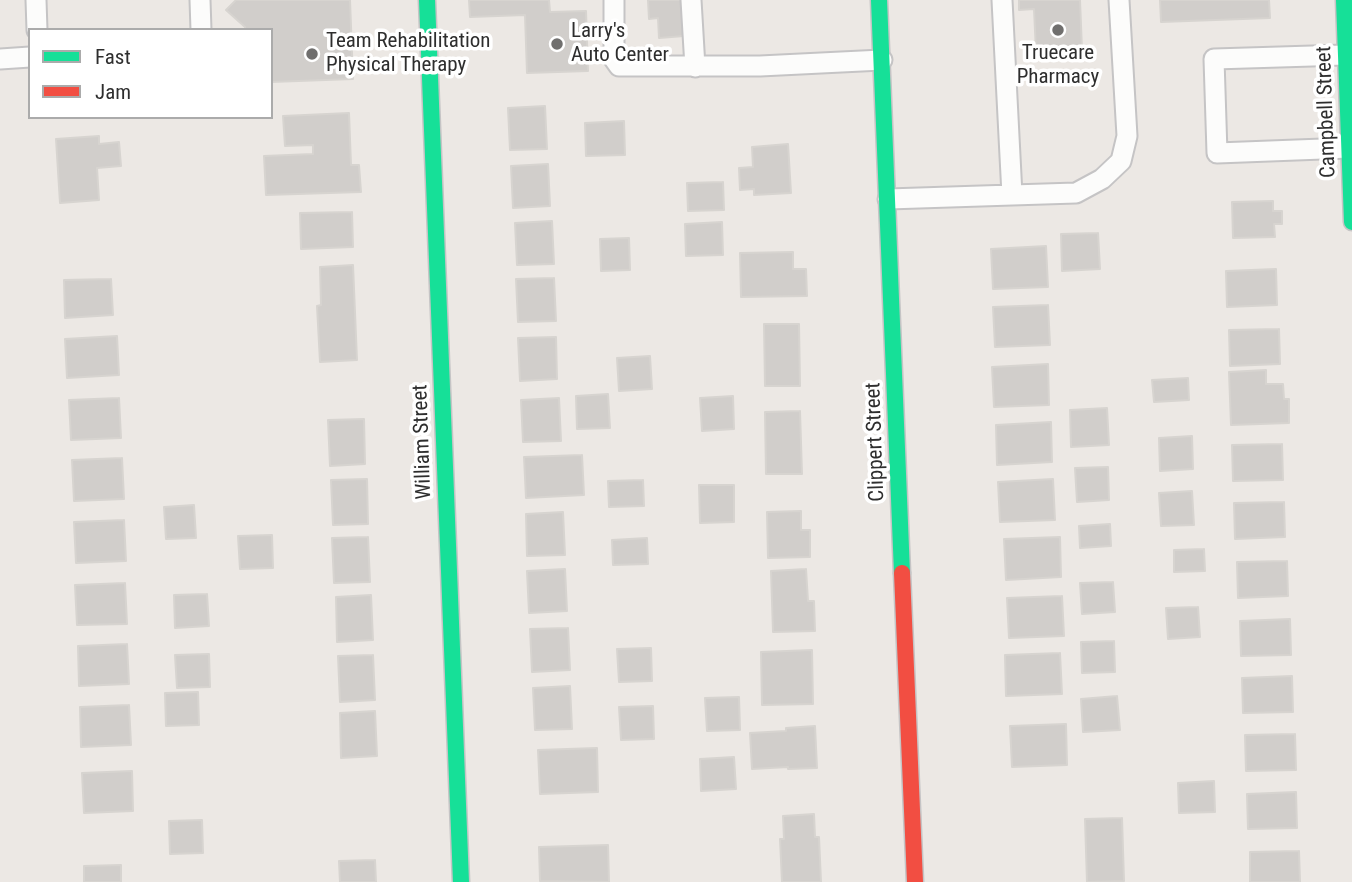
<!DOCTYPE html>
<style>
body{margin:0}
#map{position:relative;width:1352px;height:882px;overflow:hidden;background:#ece8e4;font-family:"Roboto Condensed",sans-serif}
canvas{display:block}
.legend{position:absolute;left:28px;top:28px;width:245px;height:91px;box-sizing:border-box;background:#fff;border:2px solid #ababab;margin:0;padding:9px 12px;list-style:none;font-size:21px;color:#2e2e2e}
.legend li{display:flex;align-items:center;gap:14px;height:35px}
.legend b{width:35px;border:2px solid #ababab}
</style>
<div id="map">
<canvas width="1352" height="882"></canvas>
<ul class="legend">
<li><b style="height:9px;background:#16e098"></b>Fast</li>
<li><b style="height:9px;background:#f24e42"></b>Jam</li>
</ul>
</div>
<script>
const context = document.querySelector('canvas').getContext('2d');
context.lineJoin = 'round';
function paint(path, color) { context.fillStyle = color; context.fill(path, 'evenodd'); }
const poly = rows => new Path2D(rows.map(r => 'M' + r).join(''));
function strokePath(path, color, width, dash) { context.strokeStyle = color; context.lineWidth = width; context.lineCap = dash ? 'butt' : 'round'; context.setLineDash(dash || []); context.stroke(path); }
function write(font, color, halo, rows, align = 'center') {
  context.font = font + ' "Roboto Condensed",sans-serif'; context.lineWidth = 7; context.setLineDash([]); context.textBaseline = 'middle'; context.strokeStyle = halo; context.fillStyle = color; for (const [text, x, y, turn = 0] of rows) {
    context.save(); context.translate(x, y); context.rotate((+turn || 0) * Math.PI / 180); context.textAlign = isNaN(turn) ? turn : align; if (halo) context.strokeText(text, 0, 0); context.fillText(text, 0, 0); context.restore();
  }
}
const building = poly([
 [236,0,350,0,353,79,271,82,271,30,245,30,245,27,226,10,236,0],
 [469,0,549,0,550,12,586,11,588,71,527,73,525,15,470,17,469,0],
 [648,0,682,0,684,36,659,38,658,18,649,19,648,0],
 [1019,0,1080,0,1082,50,1036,52,1034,9,1019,10,1019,0],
 [1160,0,1269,0,1270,18,1161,22,1160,0],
 [545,106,547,149,510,150,508,108,545,106],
 [349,113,351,165,359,165,361,192,266,195,264,156,313,154,313,145,285,146,283,116,349,113],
 [624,121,625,155,586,156,585,123,624,121],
 [99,136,99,144,119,142,121,166,97,168,99,200,60,203,56,139,99,136],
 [788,144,791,193,754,195,754,189,740,190,739,168,753,167,752,147,788,144],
 [548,164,550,206,513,208,511,166,548,164],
 [723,182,724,210,688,211,687,183,723,182],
 [1273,201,1273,211,1282,211,1282,224,1274,224,1275,237,1233,238,1232,202,1273,201],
 [352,212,353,247,301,249,300,213,352,212],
 [552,221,554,264,517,265,515,223,552,221],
 [722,222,723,255,686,256,685,224,722,222],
 [1098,233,1100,269,1062,271,1061,234,1098,233],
 [629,238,630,270,601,271,600,239,629,238],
 [1046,246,1048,287,993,289,991,249,1046,246],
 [793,252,793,269,806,269,807,296,741,297,740,253,793,252],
 [353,265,357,360,320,362,317,306,321,305,320,267,353,265],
 [1276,269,1277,305,1227,307,1226,271,1276,269],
 [554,278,556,321,518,322,516,279,554,278],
 [111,279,113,315,65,318,64,280,111,279],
 [1048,305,1050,345,995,347,993,307,1048,305],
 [764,324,799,324,800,386,765,386,764,324],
 [1279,329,1280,364,1230,366,1229,330,1279,329],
 [117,336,119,375,67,378,65,339,117,336],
 [556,337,557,379,520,381,518,338,556,337],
 [650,356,652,389,619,391,617,358,650,356],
 [1048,364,1049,405,994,407,992,367,1048,364],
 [1266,370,1266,384,1283,384,1284,399,1289,399,1289,423,1231,425,1229,372,1266,370],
 [1188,378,1189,400,1154,402,1152,380,1188,378],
 [608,394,610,428,577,429,576,396,608,394],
 [733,396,734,429,702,431,700,398,733,396],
 [119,398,121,438,71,440,69,400,119,398],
 [559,398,561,441,523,442,521,400,559,398],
 [1107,408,1109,445,1071,447,1070,410,1107,408],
 [800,411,802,474,766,474,765,412,800,411],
 [364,419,365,464,330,466,328,420,364,419],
 [1051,422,1052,462,997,465,996,425,1051,422],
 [1192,436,1193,469,1160,471,1159,438,1192,436],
 [1282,444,1283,480,1233,481,1232,445,1282,444],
 [582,455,584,495,526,498,524,457,582,455],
 [122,458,124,499,74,501,72,460,122,458],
 [1108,467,1109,500,1077,502,1075,468,1108,467],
 [367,479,368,524,333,525,331,480,367,479],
 [1053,479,1055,520,1000,522,998,482,1053,479],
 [643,480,644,506,609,507,608,481,643,480],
 [699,485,734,485,734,522,700,523,699,485],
 [1192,491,1194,525,1161,526,1159,493,1192,491],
 [1284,502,1285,537,1235,539,1234,503,1284,502],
 [194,505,196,538,166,539,164,507,194,505],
 [801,511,801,530,810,530,810,557,768,558,767,512,801,511],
 [563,512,565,555,527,556,526,514,563,512],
 [124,520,126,561,76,563,74,522,124,520],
 [1110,524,1111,546,1080,548,1079,526,1110,524],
 [272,535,273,568,240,569,238,536,272,535],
 [368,537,370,582,334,583,332,538,368,537],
 [1060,537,1061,577,1006,580,1004,539,1060,537],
 [647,538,648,564,613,565,612,540,647,538],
 [1204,549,1205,571,1174,572,1174,550,1204,549],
 [1287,561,1288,596,1238,598,1237,562,1287,561],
 [565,569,567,611,529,613,527,571,565,569],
 [806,569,808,601,814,601,815,631,773,632,771,571,806,569],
 [1113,582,1115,612,1082,614,1080,583,1113,582],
 [125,583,127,624,77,625,75,585,125,583],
 [207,594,209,626,175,628,174,595,207,594],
 [371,595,373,640,337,642,336,597,371,595],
 [1062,596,1064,636,1009,638,1007,598,1062,596],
 [1198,607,1200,637,1168,639,1166,608,1198,607],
 [1290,619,1291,655,1241,656,1240,621,1290,619],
 [568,628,570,670,532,672,530,629,568,628],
 [1114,641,1115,672,1082,673,1081,642,1114,641],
 [127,644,129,684,79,686,78,646,127,644],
 [651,648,652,681,619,682,617,649,651,648],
 [812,650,813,704,762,705,761,652,812,650],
 [1060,653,1062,694,1006,696,1005,655,1060,653],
 [209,654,210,687,177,688,175,655,209,654],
 [373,655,375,700,340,702,338,656,373,655],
 [1292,676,1293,712,1243,713,1242,678,1292,676],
 [570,686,572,729,535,730,533,688,570,686],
 [198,692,199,725,166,726,165,693,198,692],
 [1117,696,1120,730,1083,732,1081,699,1117,696],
 [739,697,740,730,707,731,705,698,739,697],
 [129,705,131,745,81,747,80,707,129,705],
 [653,706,654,739,621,740,619,707,653,706],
 [375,711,377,756,341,758,340,713,375,711],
 [1066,724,1067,765,1012,767,1010,726,1066,724],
 [815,726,817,768,788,769,788,767,752,769,750,733,786,731,786,728,815,726],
 [1295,734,1296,770,1246,771,1245,735,1295,734],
 [597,748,598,792,540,794,538,750,597,748],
 [734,757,736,789,701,791,700,759,734,757],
 [132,771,133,811,84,813,82,773,132,771],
 [1214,781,1215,812,1179,813,1178,783,1214,781],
 [1296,792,1297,828,1248,829,1247,794,1296,792],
 [814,814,815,837,819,837,821,882,782,882,780,839,784,839,783,816,814,814],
 [1122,818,1124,881,1087,882,1085,819,1122,818],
 [202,820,203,853,170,854,169,821,202,820],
 [608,845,609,882,540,881,539,847,608,845],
 [1299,851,1300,882,1250,882,1250,852,1299,851],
 [375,860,376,882,340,882,339,861,375,860],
 [121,865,121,882,84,882,84,866,121,865]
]);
const lane = poly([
 [36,0,37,30],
 [200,0,201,30],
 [614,0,614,59,619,66,760,66,882,60],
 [691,0,695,67],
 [1002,0,1012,195,1076,193,1102,179,1121,161,1127,136,1119,0],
 [1345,55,1214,59,1217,153,1349,148],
 [0,59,30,57],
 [888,199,1012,195]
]);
const fast = poly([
 [427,0,461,882],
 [879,0,902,573],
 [1344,0,1352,222]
]);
const jam = poly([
 [902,573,915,882]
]);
const markers = [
 [1058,30,7,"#706f6e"],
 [557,44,7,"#706f6e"],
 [312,54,7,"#706f6e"]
];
const poiNames = [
 ["Larry's",571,32],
 ["Auto Center",571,56],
 ["Team Rehabilitation",326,42],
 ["Physical Therapy",326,66],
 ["Truecare",1058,54,"center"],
 ["Pharmacy",1058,78,"center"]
];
const streetNames = [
 ["Campbell Street",1327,112,-92],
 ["William Street",423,442,-92],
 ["Clippert Street",876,442,-92]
];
paint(building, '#d1cecb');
strokePath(building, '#d7d4d0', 2);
strokePath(lane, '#c5c4c5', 23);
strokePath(fast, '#c5c4c5', 19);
strokePath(jam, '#c5c4c5', 19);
strokePath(lane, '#fcfcfb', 19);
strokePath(fast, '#16e098', 16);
strokePath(jam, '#f24e42', 16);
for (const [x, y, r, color] of markers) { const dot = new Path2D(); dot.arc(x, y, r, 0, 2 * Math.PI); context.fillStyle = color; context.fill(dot); strokePath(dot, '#fff', 2.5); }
write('21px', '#2e2e2e', '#fff', poiNames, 'left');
write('21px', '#2e2e2e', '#fff', streetNames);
</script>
